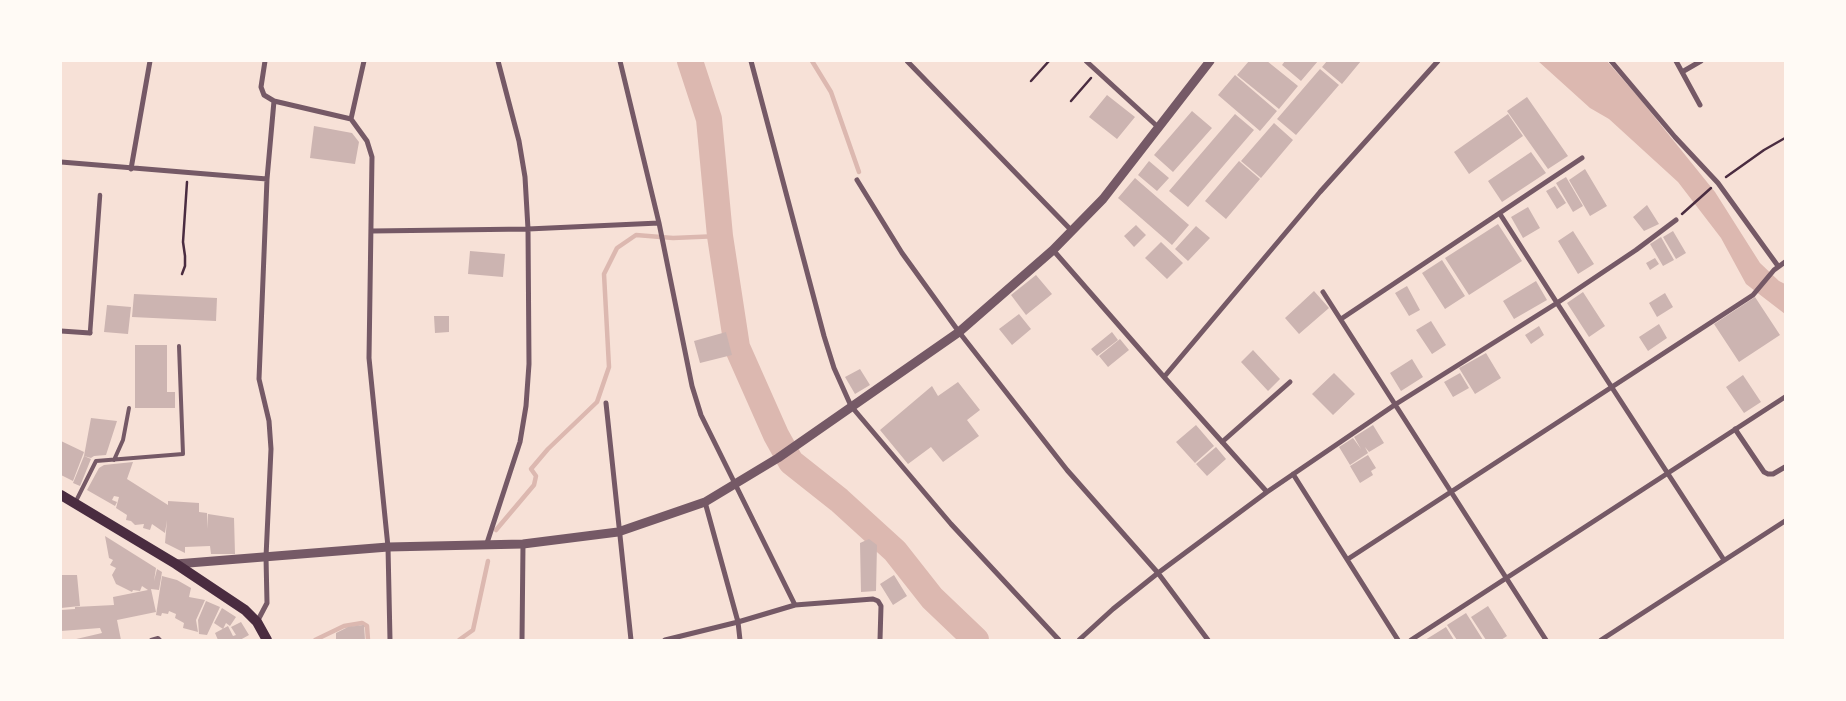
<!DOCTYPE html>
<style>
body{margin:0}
#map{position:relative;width:1846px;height:701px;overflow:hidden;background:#f7e1d7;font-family:Raleway,sans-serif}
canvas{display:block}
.frame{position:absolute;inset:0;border:62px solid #fffaf5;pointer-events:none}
</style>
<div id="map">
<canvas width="1846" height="701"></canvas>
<div class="frame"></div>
</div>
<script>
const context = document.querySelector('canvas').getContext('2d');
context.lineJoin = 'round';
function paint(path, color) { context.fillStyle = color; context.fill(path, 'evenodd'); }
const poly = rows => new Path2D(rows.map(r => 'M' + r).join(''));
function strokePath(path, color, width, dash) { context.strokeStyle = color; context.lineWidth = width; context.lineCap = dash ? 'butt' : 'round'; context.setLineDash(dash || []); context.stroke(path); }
const water = poly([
 [1538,61,1607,61,1640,99,1715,192,1760,263,1779,281,1785,284,1785,314,1746,284,1721,238,1678,182,1609,119,1590,108]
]);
const stream = poly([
 [812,61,831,92,859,172],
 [496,530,534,485,536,476,531,469,548,449,597,402,609,367,604,274,617,248,636,235,673,238,720,236],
 [968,634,969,640],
 [315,640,344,626,362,623,367,626,368,640],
 [459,640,473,630,488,561]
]);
const river = poly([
 [690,61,709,119,720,236,737,347,776,435,791,462,839,500,895,551,932,598,976,640]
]);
const building = poly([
 [1249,61,1267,61,1298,86,1279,109,1237,75],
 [1285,61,1318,61,1301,81,1282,65],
 [1327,61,1361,61,1342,84,1322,67],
 [1320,69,1339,85,1296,135,1277,119],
 [1235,75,1277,111,1260,131,1218,95],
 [1107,95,1135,117,1117,139,1089,117],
 [1527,97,1568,156,1548,169,1507,111],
 [1192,111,1212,128,1173,172,1154,155],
 [1235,114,1254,130,1188,207,1169,191],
 [1508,114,1523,136,1469,174,1454,152],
 [1274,123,1293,140,1261,178,1241,161],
 [314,126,352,133,359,142,355,164,310,158],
 [1531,152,1546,173,1502,202,1488,181],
 [1149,161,1169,178,1157,191,1138,175],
 [1239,161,1260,179,1226,219,1205,201],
 [1585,169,1607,206,1590,216,1569,180],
 [1566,177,1583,206,1573,212,1556,183],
 [1135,178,1189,225,1172,245,1118,198],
 [1555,186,1566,203,1557,209,1546,191],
 [1647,205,1659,224,1644,231,1633,217],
 [1528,207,1540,228,1523,238,1511,217],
 [1498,224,1522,261,1469,295,1445,258],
 [1136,225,1146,235,1134,247,1124,236],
 [1196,226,1210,238,1188,261,1175,249],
 [1573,231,1594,264,1578,274,1558,241],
 [1673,231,1686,253,1676,259,1663,237],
 [1661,237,1674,260,1663,266,1650,244],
 [1161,242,1183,263,1167,279,1145,258],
 [470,251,505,254,503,277,468,274],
 [1655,258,1659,264,1650,270,1646,263],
 [1442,260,1465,296,1445,309,1422,273],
 [1036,275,1052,294,1026,315,1011,295],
 [1536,281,1547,300,1514,319,1503,301],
 [1407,286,1420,310,1409,316,1395,293],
 [1314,291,1329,308,1299,334,1285,318],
 [1583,292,1605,326,1589,337,1567,303],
 [1665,293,1673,307,1657,317,1649,303],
 [134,294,217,298,216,321,132,317],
 [1755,297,1780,335,1739,362,1714,324],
 [107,305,131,307,128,334,104,332],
 [1019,314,1031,329,1012,345,999,329],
 [434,316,449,316,449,332,435,333],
 [1431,321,1446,345,1432,354,1416,330],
 [1659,324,1667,338,1648,351,1639,337],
 [1539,326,1544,335,1531,344,1525,335],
 [726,332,732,355,700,363,694,341],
 [1112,332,1118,340,1097,356,1091,349],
 [1120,339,1129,350,1108,367,1099,356],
 [135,345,167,345,167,392,175,392,175,408,135,408],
 [1253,350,1280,379,1268,391,1241,362],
 [1486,353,1501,378,1475,394,1459,368],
 [1412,359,1423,377,1401,391,1390,373],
 [860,369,870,385,855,394,845,377],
 [1334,373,1355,394,1333,415,1312,394],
 [1460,373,1469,388,1453,397,1444,382],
 [1743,375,1761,402,1744,413,1726,387],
 [958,382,980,410,967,420,979,436,943,462,931,447,908,464,880,430,932,386,938,396],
 [91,418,117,421,106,455,94,456,91,458,84,456],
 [1196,425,1214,446,1195,463,1176,442],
 [1373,425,1384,443,1369,452,1365,447,1368,453,1350,465,1339,447,1353,438,1361,449,1354,437],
 [61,441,84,452,73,481,61,475],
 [1216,447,1226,459,1207,476,1196,464],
 [1368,455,1376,468,1371,471,1373,475,1360,483,1350,466],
 [84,456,91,459,80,486,73,483],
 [133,462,127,479,168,505,168,501,199,503,199,512,207,513,208,529,208,514,234,518,235,554,211,554,210,546,185,547,185,553,165,543,167,520,165,533,152,524,150,530,143,528,144,524,135,525,131,521,126,520,127,515,116,508,119,497,114,496,112,500,117,502,115,506,87,490,99,468,104,465],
 [105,536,156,568,154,581,157,569,162,572,159,590,151,589,156,612,117,620,121,640,72,640,102,633,100,628,61,631,61,610,75,609,75,607,114,605,113,597,148,590,142,586,140,591,133,590,132,592,116,584,112,575,116,568,110,565,113,560,109,558],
 [869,539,877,545,876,591,861,592,860,543],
 [61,575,77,575,80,606,61,608],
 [894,575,907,596,893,605,880,584],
 [162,576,177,580,191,588,189,597,205,600,196,620,198,632,183,628,184,623,175,618,176,614,169,611,168,614,162,613,161,616,156,615],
 [206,601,220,607,207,635,199,634,198,620],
 [1488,606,1507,636,1501,640,1486,640,1471,617],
 [222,608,236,617,230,626,226,623,223,629,214,623],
 [1466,613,1483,640,1457,640,1447,625],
 [241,622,249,635,240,640,218,640,215,633,228,626,233,636,236,635,231,627],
 [364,625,365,640,336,640,336,633,348,627],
 [1446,627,1454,640,1425,640]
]);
const path = poly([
 [1031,81,1049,61],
 [1071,101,1091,78],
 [1726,177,1764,150,1785,138],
 [1682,214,1711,188],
 [182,274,185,266,185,256,183,242,187,182]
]);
const service = poly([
 [114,460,123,440,129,408],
 [75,503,96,461,183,454,179,346],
 [151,640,158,638,160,640]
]);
const pedestrian = poly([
 [90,333,100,195]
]);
const minor = poly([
 [265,61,261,87,264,95,274,101,351,119],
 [364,61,351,119,367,141,372,157,369,358,388,547,390,640],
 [620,61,659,223,692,386,701,415,795,605],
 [751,61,824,336,834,368,851,406,951,524,1059,640],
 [907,61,1072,231],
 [1086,61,1158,127],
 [1611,61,1675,137,1718,183,1778,266],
 [1676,61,1700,105],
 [1682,72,1701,61],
 [61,162,267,179],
 [131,169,150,61],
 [857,180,902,253,959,332,1067,470,1158,573,1208,640],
 [1500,214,1557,303,1724,560],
 [372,231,528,229,659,223],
 [1053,250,1164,377,1267,492],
 [1323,292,1546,640],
 [1341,319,1582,158],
 [61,331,90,333],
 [1164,377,1320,192,1438,61],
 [606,403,631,640],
 [1735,429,1764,472,1768,474,1773,474,1785,467],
 [1222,442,1290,382],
 [1293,474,1398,640],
 [705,502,738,622,740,640],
 [486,546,520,442,526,406,529,364,528,229,525,177,519,141,498,61],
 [1348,559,1753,295,1774,270,1785,262],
 [257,622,267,603,266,557,271,449,269,421,259,379,267,179,274,101],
 [522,640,523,544],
 [665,640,738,622,795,605,873,599,878,601,881,606,880,640],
 [1079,640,1113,609,1158,573,1267,492,1396,404,1557,303,1636,250,1676,220],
 [1411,640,1785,397],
 [1601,640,1785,521]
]);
const tertiary = poly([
 [176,564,388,547,523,544,618,532,705,502,778,458,959,332,1053,250,1103,199,1210,61]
]);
const secondary = poly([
 [61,495,176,564,245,610,257,622,267,640]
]);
paint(water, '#dcb8b0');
strokePath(stream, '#dcb8b0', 4.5);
strokePath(river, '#dcb8b0', 26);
paint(building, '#ccb4b1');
strokePath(path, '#4a2c40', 2.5);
strokePath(service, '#755966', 4);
strokePath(pedestrian, '#755966', 4.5);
strokePath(minor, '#755966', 5);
strokePath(tertiary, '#755966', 9);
strokePath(secondary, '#4a2c40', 10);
</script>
